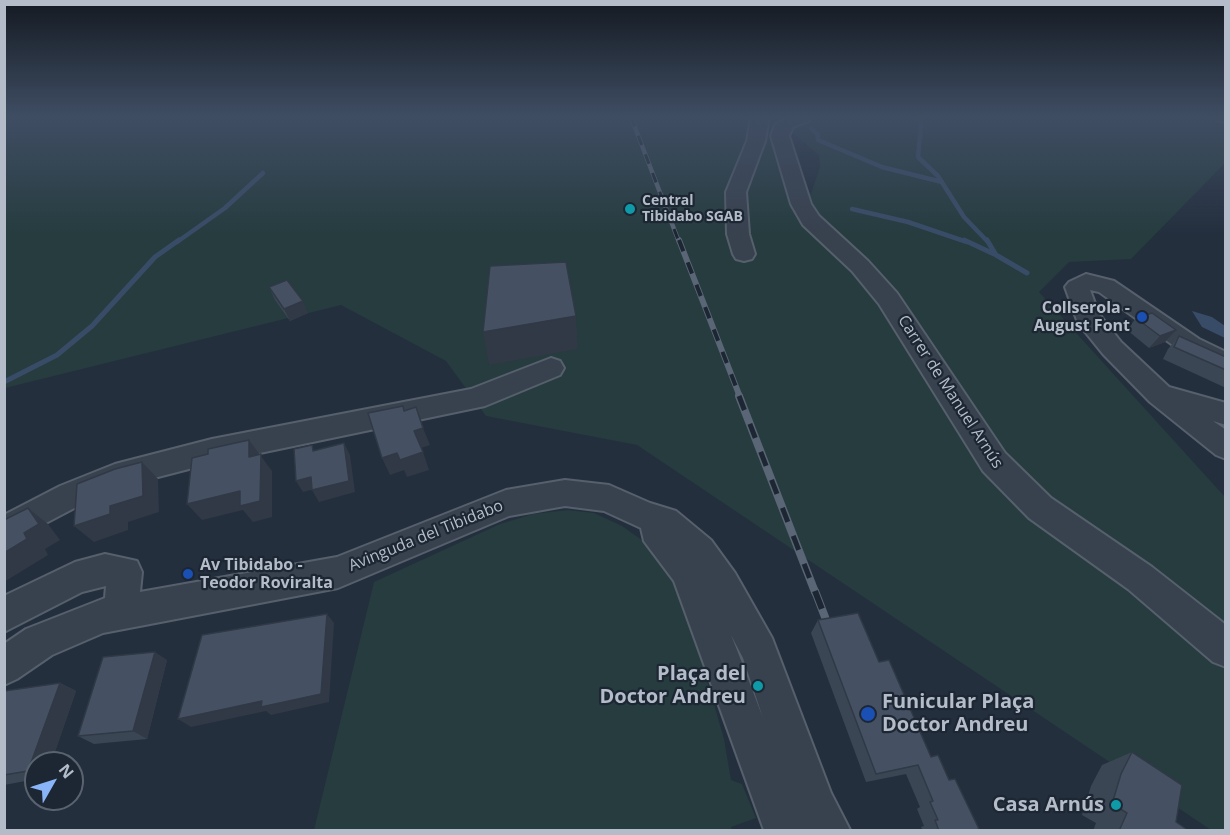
<!DOCTYPE html>
<meta charset="utf-8">
<style>
body{margin:0}
#map{position:relative;width:1230px;height:835px;overflow:hidden;background:#242f3e;font-family:"Open Sans",sans-serif}
canvas{display:block}
.frame{position:absolute;inset:0;border:6px solid #b4bcc9;pointer-events:none}
.north{position:absolute;left:24px;top:751px;width:60px;height:60px;box-sizing:border-box;background:#1d2633;border:2px solid #59626f;border-radius:50%;rotate:51deg;font-size:16px;font-weight:700;line-height:24px;text-align:center;color:#b4bcc9}
.north::after{content:'';display:block;margin:auto;width:21px;height:27px;background:#8ab4f8;clip-path:polygon(50% 0,100% 100%,50% 72%,0 100%)}
</style>
<div id="map">
<canvas width="1230" height="835"></canvas>
<div class="frame"></div>
<div class="north">N</div>
</div>
<script>
const context = document.querySelector('canvas').getContext('2d');
context.lineJoin = 'round';
function paint(path, color) { context.fillStyle = color; context.fill(path, 'evenodd'); }
const poly = rows => new Path2D(rows.map(r => 'M' + r).join(''));
function strokePath(path, color, width, dash) { context.strokeStyle = color; context.lineWidth = width; context.lineCap = dash ? 'butt' : 'round'; context.setLineDash(dash || []); context.stroke(path); }
function write(font, color, halo, rows, align = 'center') {
  context.font = font + ' "Open Sans",sans-serif'; context.lineWidth = 4.5; context.setLineDash([]); context.textBaseline = 'middle'; context.strokeStyle = halo; context.fillStyle = color; for (const [text, x, y, turn = 0] of rows) {
    context.save(); context.translate(x, y); context.rotate((+turn || 0) * Math.PI / 180); context.textAlign = isNaN(turn) ? turn : align; if (halo) context.strokeText(text, 0, 0); context.fillText(text, 0, 0); context.restore();
  }
}
const green = poly([
 [4,117,1225,117,1225,163,1131,259,1069,262,1039,292,1225,497,1225,830,1211,830,637,445,486,416,446,361,341,305,5,388],
 [790,131,819,155,820,167,811,194,796,176,789,151],
 [568,510,594,513,622,526,646,543,670,573,694,635,724,739,731,780,742,784,756,818,731,827,732,830,314,830,374,582,500,524,533,514]
]);
const water = poly([
 [1192,311,1212,317,1225,326,1225,338,1202,327]
]);
const streamFar1 = poly([
 [918,117,921,124,918,157,938,176,964,217,988,242],
 [811,128,818,135,818,140,882,167,942,182],
 [852,209,908,222,967,242],
 [177,242,225,208,263,173]
]);
const stream = poly([
 [964,240,994,254],
 [987,240,996,255,1027,273],
 [4,382,57,355,92,326,155,257,179,240]
]);
const minor = poly([
 [751,117,769,117,765,141,746,192,749,234,755,254,752,259,744,261,736,259,733,254,727,234,726,192,747,141,751,117],
 [787,117,812,117,809,121,793,127,789,136,811,204,819,216,868,261,897,293,1005,453,1051,498,1152,567,1226,625,1226,667,1213,662,1128,589,1029,518,983,471,879,304,852,271,803,225,791,204,771,136,775,125,787,117],
 [1216,117,1226,117,1226,122,1219,121,1216,117],
 [1086,274,1114,281,1199,339,1226,352,1226,373,1181,351,1099,292,1090,290,1099,314,1121,342,1169,387,1226,403,1226,425,1213,421,1226,430,1226,459,1216,455,1150,402,1103,354,1078,323,1065,287,1069,282,1086,274],
 [551,358,560,361,564,368,560,375,485,406,212,463,131,484,82,504,4,545,4,515,60,486,115,464,212,439,471,389,551,358],
 [565,480,609,485,650,503,676,511,711,540,735,573,772,638,831,793,850,830,764,830,674,581,644,541,641,528,604,511,565,506,509,516,338,588,103,633,52,655,17,679,4,685,4,644,26,629,105,598,106,586,82,592,4,632,4,596,75,562,105,554,137,561,142,572,140,592,337,557,506,490,565,480],
 [731,635,743,658,763,718,737,650,731,635]
]);
const railFar3 = poly([
 [631,117,679,242]
]);
const railFar2 = poly([
 [679,240,740,397]
]);
const railFar1 = poly([
 [739,396,815,592]
]);
const rail = poly([
 [815,591,830,630]
]);
const wall = poly([
 [269,287,308,313,290,321,275,300],
 [1136,318,1176,330,1165,342,1149,348,1127,330],
 [1179,336,1226,357,1226,388,1163,359,1168,349],
 [818,620,879,662,931,757,949,780,979,829,976,831,923,831,921,827,924,826,917,809,920,807,906,774,866,782,811,633],
 [167,660,147,739,94,744,78,736],
 [60,683,76,691,51,763,36,763,36,779,4,785,4,691],
 [1132,752,1176,822,1189,831,1093,831,1096,823,1082,815,1091,786,1102,765]
]);
const shadedWall = poly([
 [303,301,308,313,290,321,284,309],
 [576,316,578,349,489,365,483,332],
 [1176,330,1165,342,1149,348,1160,336],
 [423,428,430,445,421,448,414,431],
 [249,440,272,471,272,517,253,522,243,510,202,520,187,504],
 [344,443,350,455,355,492,319,502,312,490],
 [423,452,429,470,407,477,404,470,390,475,382,458,397,453],
 [142,462,158,479,159,512,128,522,128,530,94,542,74,526],
 [311,477,318,488,303,492,296,481],
 [28,508,48,524,60,540,45,549,48,555,4,582,4,553],
 [327,614,334,623,329,702,271,715,266,711,191,727,178,719],
 [155,652,167,660,147,739,133,731],
 [60,683,76,691,51,763,36,763,36,774,28,771]
]);
const building = poly([
 [566,262,576,316,483,332,490,266,566,262],
 [287,280,303,301,284,309,269,287,287,280],
 [1152,313,1176,330,1160,336,1136,318,1152,313],
 [1179,336,1226,357,1226,370,1174,347,1179,336],
 [403,406,404,411,416,407,423,428,414,431,423,452,400,460,397,453,382,458,368,413,403,406],
 [249,440,249,457,261,454,260,501,240,506,240,491,187,504,192,458,208,454,208,449,249,440],
 [344,443,349,481,312,490,311,477,296,481,294,449,312,445,313,451,344,443],
 [142,462,143,496,110,506,110,514,74,526,77,484,115,469,142,462],
 [28,508,39,524,24,533,27,539,4,553,4,520,28,508],
 [858,613,879,662,889,660,931,757,938,755,949,780,955,779,979,829,973,831,939,831,935,820,938,820,930,802,933,801,918,765,876,774,818,620,858,613],
 [327,614,321,694,261,707,262,701,178,719,202,635,327,614],
 [155,652,133,731,78,736,103,657,155,652],
 [60,683,28,771,4,775,4,691,60,683],
 [1132,752,1182,785,1176,822,1189,831,1119,831,1127,813,1112,804,1121,774,1132,752]
]);
const markers = [
 [630,209,6,"#0f9aa8"],
 [1142,317,6,"#1a4fb4"],
 [188,574,6,"#1a4fb4"],
 [758,686,6,"#0f9aa8"],
 [868,714,8,"#1a4fb4"],
 [1116,805,6,"#0f9aa8"]
];
const farPoinames = [
 ["Central",642,201],
 ["Tibidabo SGAB",642,217]
];
const poiNames = [
 ["Collserola -",1130,308],
 ["August Font",1130,326],
 ["Av Tibidabo -",200,565,"left"],
 ["Teodor Roviralta",200,583,"left"]
];
const streetNames = [
 ["Carrer de Manuel Arnús",950,392,57],
 ["Avinguda del Tibidabo",426,536,-22]
];
const nearPoinames = [
 ["Plaça del",746,674],
 ["Doctor Andreu",746,697],
 ["Funicular Plaça",882,702,"left"],
 ["Doctor Andreu",882,725,"left"],
 ["Casa Arnús",1104,805]
];
paint(green, '#263c3f');
paint(water, '#394c67');
strokePath(streamFar1, '#394c67', 4.5);
strokePath(stream, '#394c67', 5);
strokePath(minor, '#565f6c', 4);
paint(minor, '#38414e');
strokePath(railFar3, '#5a6575', 4.5);
strokePath(railFar2, '#5a6575', 6);
strokePath(railFar1, '#5a6575', 8);
strokePath(rail, '#5a6575', 8);
strokePath(railFar3, '#1d2633', 3, [10]);
strokePath(railFar2, '#1d2633', 4, [12]);
strokePath(railFar1, '#1d2633', 5, [15]);
strokePath(rail, '#1d2633', 6, [19]);
paint(wall, '#3b4654');
paint(shadedWall, '#303945');
paint(building, '#455162');
strokePath(building, '#303945', 1.5);
const sky = context.createLinearGradient(0, 0, 0, 234);
sky.addColorStop(0, '#141a22');
sky.addColorStop(0.5, '#3f4d63');
sky.addColorStop(1, '#3f4d6300');
context.fillStyle = sky;
context.fillRect(0, 0, 1230, 234);
for (const [x, y, r, color] of markers) { const dot = new Path2D(); dot.arc(x, y, r, 0, 2 * Math.PI); context.fillStyle = color; context.fill(dot); strokePath(dot, '#1d2633', 2); }
write('bold 14px', '#b4bcc9', '#1d2633', farPoinames, 'left');
write('bold 16px', '#b4bcc9', '#1d2633', poiNames, 'right');
write('16px', '#b4bcc9', '#1d2633', streetNames);
write('bold 20px', '#b4bcc9', '#1d2633', nearPoinames, 'right');
</script>
